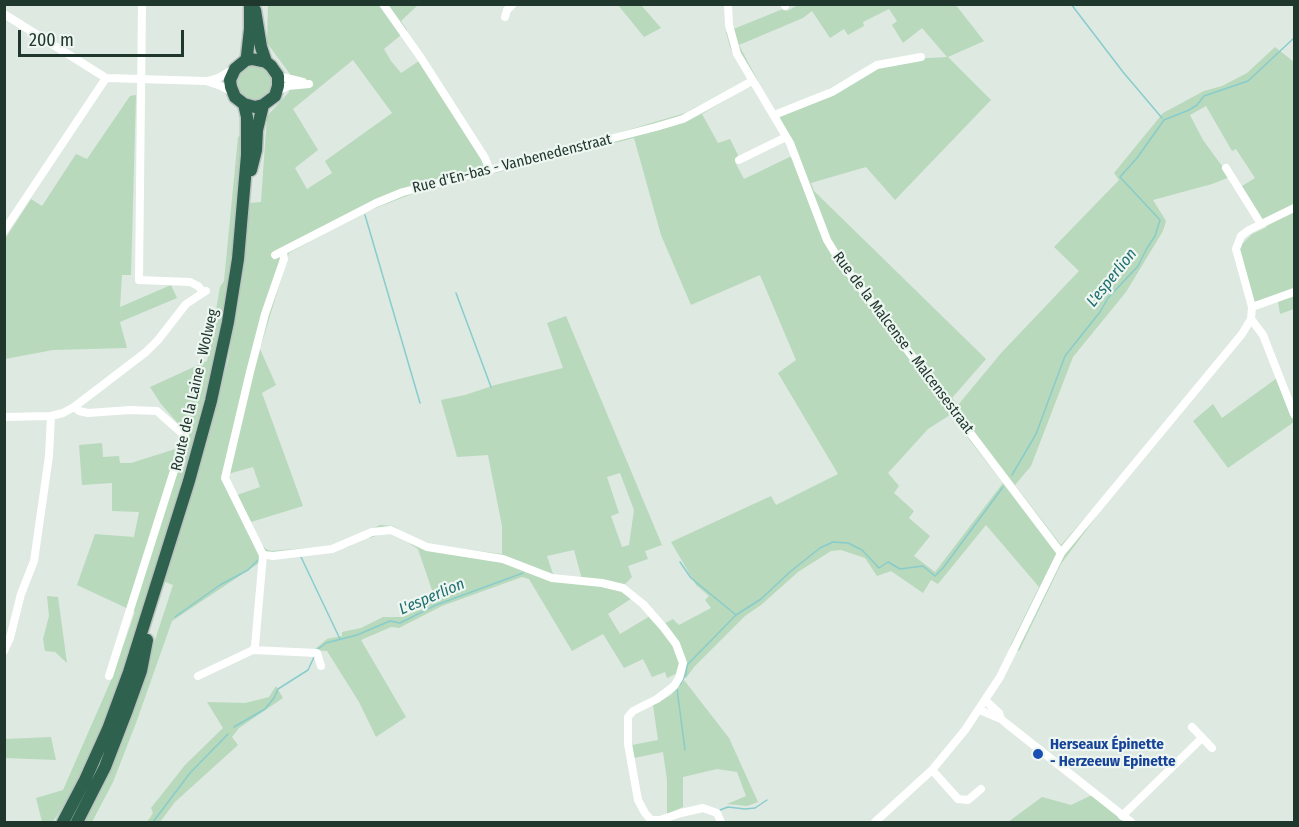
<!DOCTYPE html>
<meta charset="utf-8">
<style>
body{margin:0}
#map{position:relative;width:1299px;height:827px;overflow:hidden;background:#dee9e2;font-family:"Fira Sans Condensed",sans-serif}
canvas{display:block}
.frame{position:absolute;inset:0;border:6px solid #20372e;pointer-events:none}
.scale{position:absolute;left:18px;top:30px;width:166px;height:27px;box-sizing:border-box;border:3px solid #20372e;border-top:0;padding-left:8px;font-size:18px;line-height:21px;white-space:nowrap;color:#20372e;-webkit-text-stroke:4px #eef6f1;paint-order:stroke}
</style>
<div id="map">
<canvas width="1299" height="827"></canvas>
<div class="frame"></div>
<div class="scale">200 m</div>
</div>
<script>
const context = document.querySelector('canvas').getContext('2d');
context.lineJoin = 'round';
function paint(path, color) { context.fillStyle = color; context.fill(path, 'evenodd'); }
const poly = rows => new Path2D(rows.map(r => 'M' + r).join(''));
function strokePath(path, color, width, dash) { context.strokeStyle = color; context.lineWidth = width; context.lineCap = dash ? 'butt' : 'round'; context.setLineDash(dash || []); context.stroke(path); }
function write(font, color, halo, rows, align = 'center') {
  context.font = font + ' "Fira Sans Condensed",sans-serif'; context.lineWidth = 4.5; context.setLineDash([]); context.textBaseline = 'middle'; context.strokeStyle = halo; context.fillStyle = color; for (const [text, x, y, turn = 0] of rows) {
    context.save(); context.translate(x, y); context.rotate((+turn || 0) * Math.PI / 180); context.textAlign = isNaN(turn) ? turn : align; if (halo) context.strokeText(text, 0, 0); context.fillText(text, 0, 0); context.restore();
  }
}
const green = poly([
 [955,4,984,41,948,57,991,100,895,200,866,167,811,183,814,191,986,359,952,398,958,405,1002,352,1079,271,1054,247,1119,180,1114,173,1163,113,1204,91,1222,86,1247,73,1275,47,1294,62,1294,309,1280,314,1277,295,1254,303,1239,258,1240,246,1252,234,1267,227,1242,186,1255,178,1236,149,1232,151,1206,106,1190,115,1203,140,1230,177,1212,184,1153,200,1166,221,1163,231,1126,292,1073,357,1031,466,1015,485,1061,545,1091,511,1096,517,1061,564,1019,651,1010,646,1039,587,986,525,938,584,931,580,923,593,891,571,877,576,865,558,841,550,831,551,798,572,761,605,745,616,694,667,686,678,683,675,684,670,667,678,665,672,652,677,643,659,624,668,603,634,572,651,529,579,522,577,442,606,399,628,391,627,361,640,406,717,376,737,359,702,327,651,314,650,327,639,342,636,342,632,361,628,383,617,403,617,420,609,435,599,418,549,395,534,384,533,370,538,366,532,380,525,393,526,427,544,502,554,502,526,488,455,457,457,441,400,465,395,495,385,563,368,547,323,566,316,662,545,645,551,648,559,628,566,632,577,625,584,621,592,632,598,608,614,620,634,650,616,660,626,673,619,679,625,711,608,705,600,709,596,696,585,671,542,771,496,776,505,838,474,778,373,796,360,760,275,691,305,661,235,634,138,559,157,557,151,685,113,748,79,730,47,726,32,783,9,787,11,798,5],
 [889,9,897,21,892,25,903,43,922,28,947,57,912,59,879,66,853,75,825,91,776,110,798,153,744,179,735,162,736,159,739,157,730,139,718,143,702,114,758,81,739,45,803,18,812,11,830,38,844,29,848,35,864,26,863,22],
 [950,415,1003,483,935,572,914,556,930,536,909,518,914,511,894,493,899,486,888,473,928,429],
 [620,473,634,510,629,545,622,547,611,516,619,513,607,477],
 [574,550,583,583,555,580,547,556],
 [268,5,418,5,401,21,407,30,384,49,391,61,401,73,425,57,492,167,525,158,528,165,420,191,360,214,289,253,260,349,276,385,262,393,303,506,251,522,261,544,266,549,271,551,329,546,347,540,351,546,316,554,267,560,260,557,259,563,172,621,136,723,113,782,92,822,85,822,106,781,144,674,173,585,163,581,228,361,245,252,249,203,261,202,267,116,289,92,290,74,267,43],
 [353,60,392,113,325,161,332,173,307,189,295,168,318,150,293,109],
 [253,467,260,487,234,496,228,474],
 [618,5,641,5,661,28,644,37],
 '236 83a18 18 0 1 1 36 0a18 18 0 1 1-36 0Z',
 [136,95,131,275,122,275,120,307,171,285,177,298,120,322,127,348,53,350,5,359,5,239,31,199,42,206,76,154,87,159,130,96],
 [244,133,229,286,215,356,183,481,127,661,82,777,53,822,42,822,36,798,63,790,112,678,135,612,77,585,95,534,134,537,139,512,112,511,112,483,82,485,79,445,102,443,103,457,119,456,120,463,131,463,185,446,187,434,161,404,150,387,207,361,220,287,224,281,238,137],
 [1277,378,1294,422,1228,468,1193,421,1213,404,1222,418],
 [47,596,58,597,67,663,55,652,45,651,43,639,49,616],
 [684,680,729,738,758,802,747,806,727,804,746,796,737,772,717,769,683,777,683,807,667,814,667,780,663,752,634,758,632,745,658,740,653,705,671,695],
 [276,686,283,698,239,728,232,737,238,745,175,802,160,822,147,822,153,813,151,808,185,765,223,728,207,702,245,703,269,697],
 [51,737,56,760,5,758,5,739],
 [1092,795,1126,822,1008,822,1042,797,1071,805]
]);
const stream = poly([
 [1071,4,1123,72,1162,118],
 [365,215,420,403],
 [456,293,491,387],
 [1012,475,1036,434,1065,356,1100,312,1108,298,1138,266,1147,248,1155,236,1160,220,1120,177,1137,158,1164,120,1189,110,1197,105,1204,96,1248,81,1294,38],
 [301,557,340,639],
 [680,562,691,578,736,615,761,599,791,571,820,548,833,542,848,543,862,550,879,568,888,562,900,569,923,566,935,576,943,568,1003,487],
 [175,617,220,585,248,570,259,559],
 [318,649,326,643,357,635,390,621,400,623,436,605,523,573],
 [680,685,686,674,687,665,736,615],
 [677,689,685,750],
 [234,727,265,709,274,698,278,689,308,670,314,657],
 [720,810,728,807,745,809,755,808,767,800],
 [153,822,190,773,228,734]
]);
const minor = poly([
 [142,4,139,280,190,282,198,286,203,292],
 [383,4,421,58,485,158,490,171],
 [728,4,729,25,737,54,790,143,827,240,838,258,884,319,1061,553],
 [784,4,785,6],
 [4,14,106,78,206,81,221,86,232,92],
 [505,17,507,10,513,4],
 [278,76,303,82],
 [208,81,218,78,234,69],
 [277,91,288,86,309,84],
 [774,115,832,92,877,65,921,57],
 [739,160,786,137],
 [1226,168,1261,224],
 [4,231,106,78],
 [283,252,284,259,265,314,250,372,225,478,263,555,273,556,332,549,372,532,391,530,427,547,503,559,552,578,602,583,623,588,643,604,664,628,676,644,683,663,679,678,674,686,657,699,633,711,628,717,628,744,638,800,645,813,651,820,660,820,681,813,703,808,717,813,721,822],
 [275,255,376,203,403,192,656,127,683,119,752,81],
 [1252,307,1294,292],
 [1251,319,1263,335,1294,414],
 [74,407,79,411,88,413,130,410,157,411,185,436,109,676],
 [4,417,51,416,63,413,74,407,146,352,158,340,186,304,206,291],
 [253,650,317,653,321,666],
 [4,651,10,638,21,594,34,561,49,456,51,416],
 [198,676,253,650,255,646,263,555],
 [986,701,999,713,1001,719,1007,724,1131,822],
 [980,710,1001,719],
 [1192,727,1212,748],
 [932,770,958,799,968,800,981,789],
 [1122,816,1202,738],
 [875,822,932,770,965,730,1000,677,1061,553,1242,334,1251,319,1252,307,1236,249,1241,236,1249,230,1294,208]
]);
const highway = poly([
 [255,10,261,47,266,62],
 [246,60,252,59,266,62,271,66,278,76,278,86,275,96,263,105,255,107,244,104,235,97,231,87,230,80,235,69,246,60,247,56,250,29,250,4],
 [251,170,256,150,257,130,263,105],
 [63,822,85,780,108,729,129,672,189,481,211,401,228,322,238,259,247,155,247,117,244,104],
 [77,822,105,767,127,710,141,671,147,640]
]);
const markers = [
 [1038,754,6,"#1a4fb4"]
];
const streetNames = [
 ["Rue d'En-bas - Vanbenedenstraat",512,164,-14],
 ["Rue de la Malcense - Malcensestraat",903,343,53],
 ["Route de la Laine - Wolweg",195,390,-77]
];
const transitNames = [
 ["Herseaux Épinette",1050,745],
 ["- Herzeeuw Epinette",1050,762]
];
const waterNames = [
 ["L'esperlion",1112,278,-51],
 ["L'esperlion",432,597,-23]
];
paint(green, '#b8d9bb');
strokePath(stream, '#8cc', 1.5);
strokePath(highway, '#bcc3c0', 15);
strokePath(minor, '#fff', 8);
strokePath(highway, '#2e624f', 12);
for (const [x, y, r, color] of markers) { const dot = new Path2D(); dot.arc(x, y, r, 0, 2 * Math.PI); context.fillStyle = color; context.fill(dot); strokePath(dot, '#eef6f1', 2); }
write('15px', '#20372e', '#eef6f1', streetNames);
write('bold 15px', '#164399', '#eef6f1', transitNames, 'left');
write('italic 16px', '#1f6f6f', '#eef6f1', waterNames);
</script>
